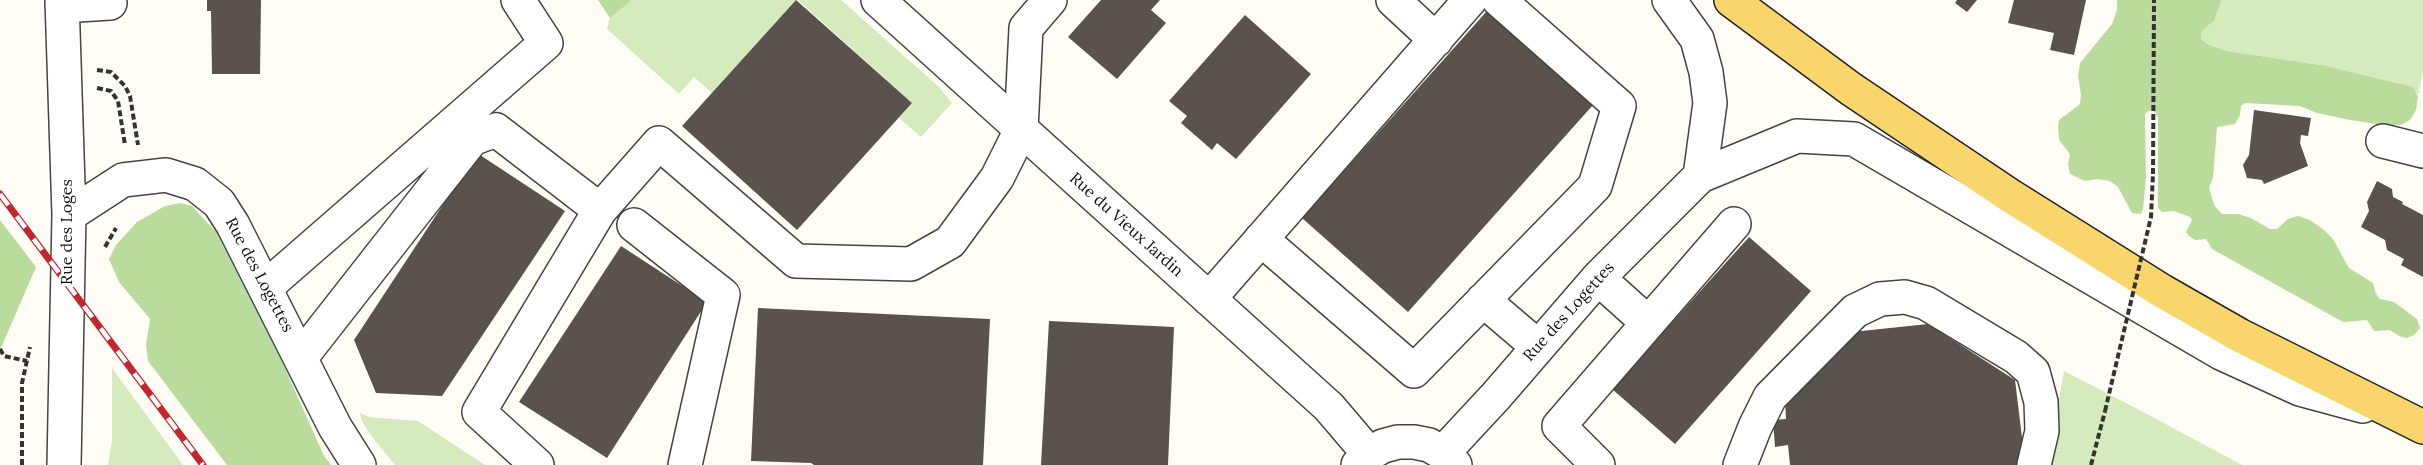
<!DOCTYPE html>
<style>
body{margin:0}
canvas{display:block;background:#fffdf5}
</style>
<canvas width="2423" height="465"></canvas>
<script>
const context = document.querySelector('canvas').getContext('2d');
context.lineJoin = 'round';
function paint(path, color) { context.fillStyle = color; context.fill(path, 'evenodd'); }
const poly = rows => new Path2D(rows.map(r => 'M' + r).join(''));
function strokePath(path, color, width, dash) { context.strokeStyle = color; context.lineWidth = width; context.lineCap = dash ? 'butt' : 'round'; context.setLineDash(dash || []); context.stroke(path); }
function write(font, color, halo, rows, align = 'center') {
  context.font = font + ' Lora,serif'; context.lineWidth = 6; context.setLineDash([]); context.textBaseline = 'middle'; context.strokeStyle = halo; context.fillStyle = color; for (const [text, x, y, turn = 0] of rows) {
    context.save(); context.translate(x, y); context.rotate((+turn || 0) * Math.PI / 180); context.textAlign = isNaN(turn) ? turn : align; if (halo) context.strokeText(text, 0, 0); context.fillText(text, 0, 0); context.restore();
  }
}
const green = poly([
 [632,0,796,0,712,93,694,77,679,94,607,29,610,18],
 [798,0,841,0,939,87,952,103,921,137,899,118,912,103],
 [2222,0,2423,0,2423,70,2418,97,2417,93,2397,83,2327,66,2227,51,2209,45,2202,40,2201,34,2204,29,2214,21],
 [112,368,183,465,108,465,112,441],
 [2064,371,2147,414,2242,465,2047,465],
 [360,413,369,417,418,421,485,465,395,465,369,433,361,419]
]);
const forest = poly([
 [598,0,632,0,610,18],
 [2117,0,2222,0,2214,21,2204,29,2201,34,2202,40,2209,45,2227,51,2327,66,2413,87,2418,97,2416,110,2410,120,2401,125,2383,125,2350,120,2317,113,2300,106,2245,103,2241,106,2240,115,2235,124,2217,127,2213,178,2209,188,2214,205,2222,214,2238,214,2251,218,2270,229,2277,229,2288,219,2298,216,2310,220,2324,230,2333,239,2349,268,2373,283,2376,294,2380,299,2394,302,2417,319,2420,328,2414,335,2407,338,2399,336,2390,330,2374,331,2367,320,2343,322,2212,249,2206,239,2195,240,2189,236,2186,232,2192,220,2190,217,2174,211,2162,212,2158,208,2158,119,2156,113,2152,110,2146,112,2145,115,2146,178,2143,209,2141,214,2132,213,2118,187,2110,181,2097,179,2085,181,2070,174,2068,164,2070,154,2059,140,2058,125,2059,120,2080,104,2081,95,2078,75,2080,63,2112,24,2117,10],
 [181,203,192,206,217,233,283,364,324,456,331,465,227,465,148,361,146,345,150,319,119,282,109,259,116,245,137,222,165,206],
 [0,220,36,267,0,350]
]);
const building = poly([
 [207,0,261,0,260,74,212,74,211,11,207,11],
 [796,0,912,103,797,230,682,126],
 [1101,0,1160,0,1151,10,1166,23,1117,79,1068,37],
 [1957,0,1977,0,1967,12,1955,3],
 [2014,0,2086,0,2074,55,2050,50,2054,33,2008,23],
 [1487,11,1593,105,1408,312,1302,218],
 [1245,15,1311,74,1236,159,1217,143,1212,150,1181,123,1187,116,1169,101],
 [2254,110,2311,118,2308,136,2301,135,2300,143,2308,166,2264,184,2262,180,2247,178,2243,165,2249,155],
 [477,153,565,211,442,396,376,393,354,340],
 [2377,181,2392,189,2393,197,2403,202,2402,204,2423,215,2423,277,2401,265,2404,259,2387,250,2385,240,2361,227,2369,211,2367,202],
 [1749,237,1811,291,1675,444,1612,389],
 [621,246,707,302,607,458,519,402],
 [758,308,990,319,983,465,814,465,811,463,751,461],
 [1049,321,1174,327,1168,465,1041,465],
 [1928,324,2015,380,2025,462,2022,465,1790,465,1788,445,1775,447,1773,420,1786,419,1785,401,1852,332]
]);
const path = poly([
 [97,70,111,72,125,86,130,96,138,145],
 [97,88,111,91,118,101,125,145],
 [2153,174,2154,0],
 [105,247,116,228],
 [0,349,4,356,27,361],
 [22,465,22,383,30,347],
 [2091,465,2105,411]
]);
const minor = poly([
 [62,0,69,215,64,465],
 [878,0,1329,407,1369,454],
 [1393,0,1436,40],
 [1669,0,1697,39,1706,72,1710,103,1700,176],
 [62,6,110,3],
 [2383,141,2423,151],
 [69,215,123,180,166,175,195,184,219,203,233,225,335,427,359,465],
 [634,225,723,295,685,465],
 [1261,239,1414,371,1595,186,1619,106,1499,0],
 [1598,278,1647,322],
 [266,287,546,43,518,0],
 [1209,299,1470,0],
 [1483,300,1537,346],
 [302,356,472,139,496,130,600,210,659,143,796,261,911,264,950,242,997,178,1021,130,1026,28,1050,0],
 [1443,453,1496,396,1598,278,1700,176,1797,136,1854,139,2221,353,2300,389,2363,406],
 [537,465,479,412,600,210],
 [1358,465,1369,454,1383,446,1398,442,1414,442,1429,445,1443,453,1455,465],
 [1598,465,1559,426,1734,224],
 [1740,465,1755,427,1770,397,1855,311,1880,299,1905,297,1926,303,2016,357,2033,372,2041,402,2042,431,2034,465]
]);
const major = poly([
 [1731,0,1851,89,2009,195,2162,291,2239,335,2423,427]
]);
const rail = poly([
 [0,194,203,465]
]);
const pathBridge = poly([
 [2105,411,2151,217,2153,174]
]);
const streetNames = [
 ["Rue du Vieux Jardin",1126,225,42],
 ["Rue des Loges",67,232,-90],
 ["Rue des Logettes",259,275,62],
 ["Rue des Logettes",1569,312,-48]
];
paint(green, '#d5ebbd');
paint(forest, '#b9dc9c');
paint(building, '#5a524d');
strokePath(minor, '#444', 36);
strokePath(major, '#222', 36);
strokePath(path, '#333', 4, [6, 3]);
strokePath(minor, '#fff', 33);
strokePath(major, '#f9d66b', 33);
strokePath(rail, '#c4262e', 7);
strokePath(rail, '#fff', 4.5, [14]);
strokePath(pathBridge, '#333', 4, [6, 3]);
write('16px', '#111', '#fff', streetNames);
</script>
